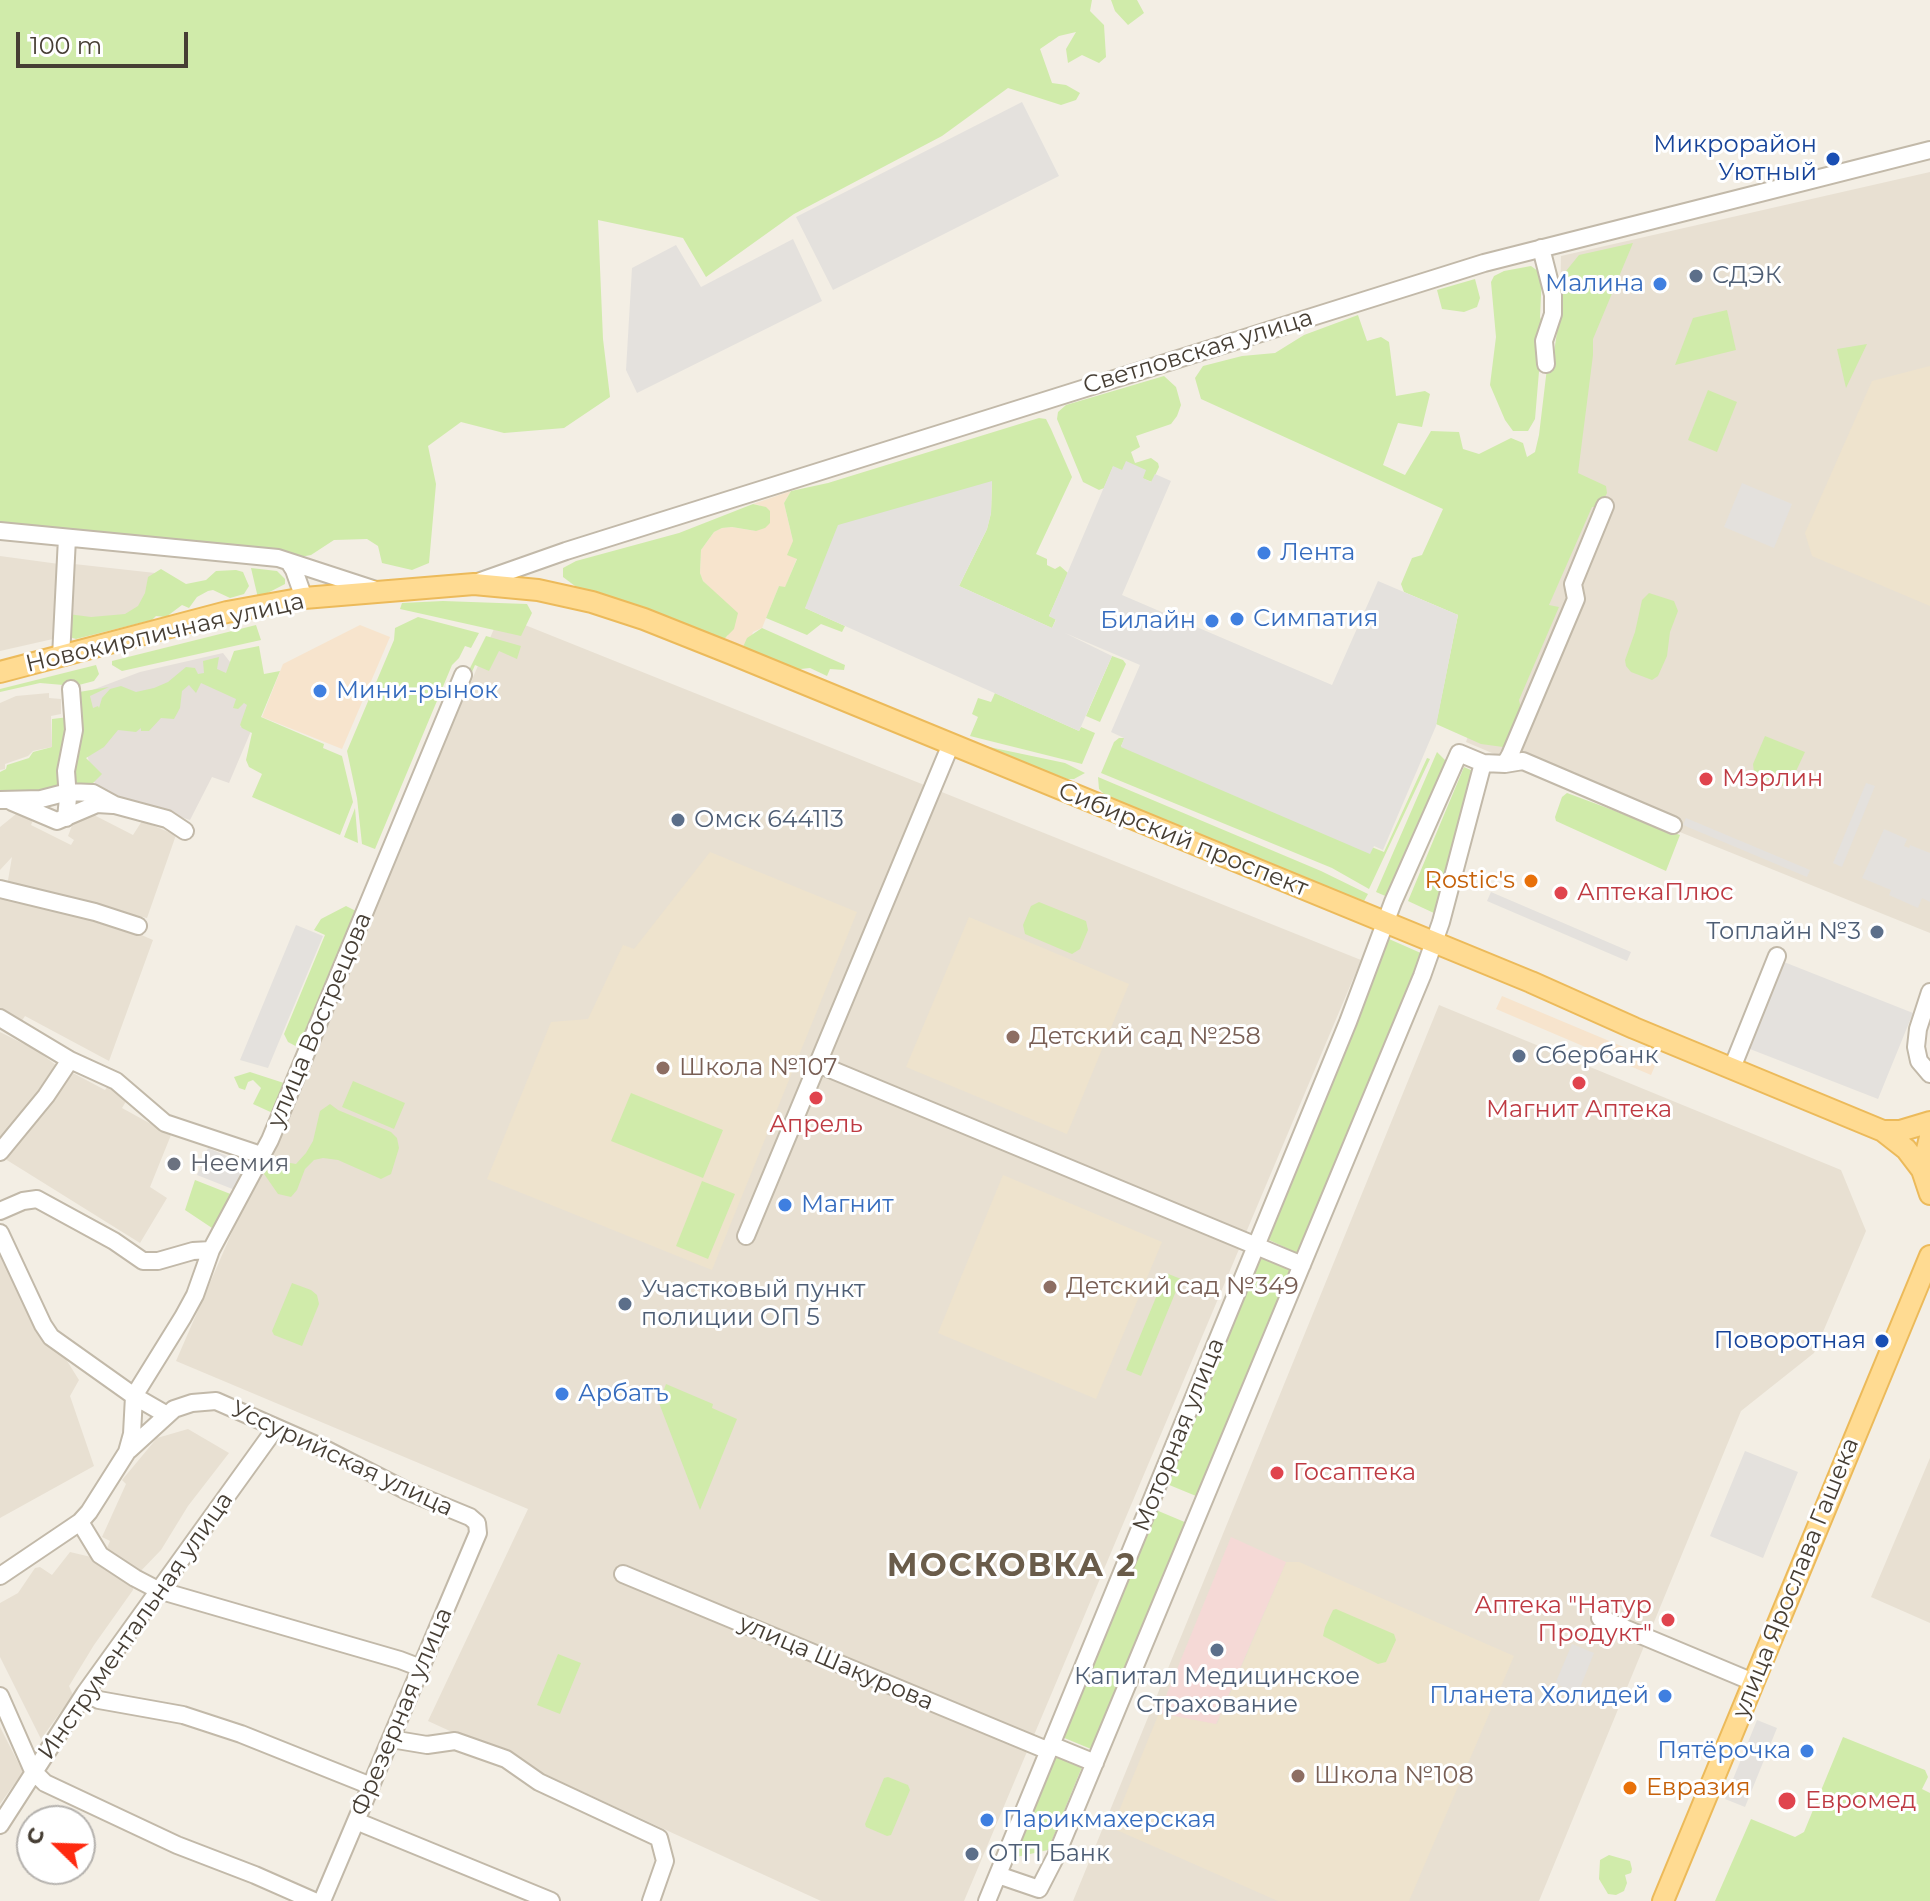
<!DOCTYPE html>
<meta charset="utf-8">
<style>
body{margin:0}
#map{position:relative;width:1930px;height:1901px;overflow:hidden;background:#f3eee4;font-family:Montserrat,sans-serif}
canvas{display:block}
.north{position:absolute;left:16px;top:1805px;width:80px;height:80px;box-sizing:border-box;background:#fff;border:2px solid #b5b2ae;border-radius:50%;rotate:293deg;font-size:22px;font-weight:700;line-height:32px;text-align:center;color:#463e34}
.north::after{content:'';display:block;margin:auto;width:28px;height:36px;background:#ff2a10;clip-path:polygon(50% 0,100% 100%,50% 72%,0 100%)}
.scale{position:absolute;left:16px;top:32px;width:172px;height:36px;box-sizing:border-box;border:4px solid #463e34;border-top:0;padding-left:10px;font-size:24px;line-height:28px;white-space:nowrap;color:#463e34;-webkit-text-stroke:6px #fff;paint-order:stroke}
</style>
<div id="map">
<canvas width="1930" height="1901"></canvas>
<div class="north">С</div>
<div class="scale">100 m</div>
</div>
<script>
const context = document.querySelector('canvas').getContext('2d');
context.lineJoin = 'round';
function paint(path, color) { context.fillStyle = color; context.fill(path, 'evenodd'); }
const poly = rows => new Path2D(rows.map(r => 'M' + r).join(''));
function strokePath(path, color, width, dash) { context.strokeStyle = color; context.lineWidth = width; context.lineCap = dash ? 'butt' : 'round'; context.setLineDash(dash || []); context.stroke(path); }
function write(font, color, halo, rows, align = 'center') {
  context.font = font + ' Montserrat,sans-serif'; context.lineWidth = 6; context.setLineDash([]); context.textBaseline = 'middle'; context.strokeStyle = halo; context.fillStyle = color; for (const [text, x, y, turn = 0] of rows) {
    context.save(); context.translate(x, y); context.rotate((+turn || 0) * Math.PI / 180); context.textAlign = isNaN(turn) ? turn : align; if (halo) context.strokeText(text, 0, 0); context.fillText(text, 0, 0); context.restore();
  }
}
const residential = poly([
 [1930,172,1930,933,1655,822,1466,742,1557,468,1561,256],
 [0,556,59,564,53,639,0,651],
 [74,564,164,574,168,610,70,635],
 [500,615,1361,960,964,1901,821,1901,428,1721,528,1509,176,1361],
 [49,693,49,698,61,699,61,714,51,716,52,747,33,751,28,756,5,764,5,769,0,770,0,703,16,696],
 [21,810,34,818,31,825,71,845,74,840,68,836,73,823,85,814,94,815,133,835,142,821,176,835,147,918,7,886,12,857,0,870,0,827],
 [0,895,28,905,69,909,105,919,153,940,109,1061,25,1016,21,1022,0,1008],
 [1439,1005,1841,1170,1866,1231,1814,1353,1741,1411,1539,1901,1073,1901],
 [0,1032,36,1050,56,1065,25,1110,0,1139],
 [73,1073,105,1090,108,1086,128,1098,122,1108,171,1135,150,1187,167,1198,140,1243,2,1157,66,1075],
 [0,1254,79,1380,70,1396,94,1466,0,1518],
 [188,1429,229,1453,188,1506,161,1550,136,1576,104,1555,110,1541,102,1537,126,1484,122,1480,157,1438],
 [1930,1458,1930,1623,1871,1597],
 [70,1552,91,1557,133,1584,133,1590,94,1645,69,1686,73,1695,41,1739,0,1657,0,1603,18,1593,35,1568,40,1567,52,1575],
 [0,1727,23,1772,0,1804]
]);
const commercial = poly([
 [791,491,784,503,797,558,785,588,779,586,762,628,753,632,746,652,717,640,728,636,711,589,703,581,700,573,701,550,714,532,722,528,732,527,756,531,760,505,753,504],
 [360,625,390,637,342,749,262,717,283,664],
 [1502,996,1657,1061,1651,1075,1496,1009]
]);
const industrial = poly([
 [223,653,255,694,240,726,251,731,229,783,212,777,190,820,117,797,94,782,87,754,87,692,140,672]
]);
const education = poly([
 [1930,366,1930,606,1812,556,1805,533,1872,381],
 [710,852,857,912,712,1270,487,1179,551,1022,588,1019,623,945,634,949],
 [969,917,1129,984,1067,1134,906,1067],
 [1003,1175,1162,1242,1096,1399,938,1333],
 [1286,1562,1299,1562,1514,1656,1409,1901,1278,1901,1112,1828,1159,1713,1217,1724]
]);
const medical = poly([
 [1231,1537,1286,1562,1216,1724,1159,1713]
]);
const green = poly([
 [0,0,1092,0,1090,11,1104,25,1106,57,1099,63,1082,55,1068,63,1066,49,1076,32,1059,36,1040,49,1052,83,1066,85,1080,93,1076,100,1061,105,1008,88,942,136,794,214,706,277,683,238,598,220,603,339,610,397,564,428,504,433,461,422,428,446,436,484,429,563,412,570,382,563,378,546,367,539,334,540,311,555,295,558,0,527],
 [1111,0,1137,0,1144,13,1128,25,1115,11],
 [1633,243,1593,339,1593,355,1578,473,1606,486,1607,493,1600,507,1592,507,1549,605,1559,607,1519,700,1523,717,1515,739,1503,747,1481,744,1436,724,1458,615,1404,592,1401,584,1412,558,1422,555,1443,509,1201,399,1195,378,1203,366,1242,356,1275,353,1304,335,1358,315,1367,341,1381,337,1389,342,1396,396,1425,391,1430,394,1422,427,1398,423,1383,465,1405,475,1431,431,1459,432,1463,449,1479,454,1511,438,1523,443,1527,457,1535,452,1539,435,1547,368,1553,359,1566,271,1579,255],
 [1531,266,1542,274,1540,317,1543,324,1535,419,1528,431,1513,431,1505,420,1490,385,1496,337,1491,282,1494,276,1504,271],
 [1475,279,1480,298,1477,307,1464,312,1442,309,1437,290],
 [1727,310,1736,350,1675,365,1693,318],
 [1867,344,1846,388,1837,349],
 [1164,376,1176,387,1181,405,1177,416,1171,424,1136,436,1140,447,1131,452,1135,463,1151,458,1158,463,1159,467,1152,482,1113,467,1104,488,1099,490,1083,482,1057,419,1058,412,1066,405],
 [1708,390,1737,402,1717,452,1688,440],
 [1039,418,1046,419,1051,429,1072,477,1036,554,1047,559,1047,565,1055,569,1060,566,1068,573,1049,616,1056,619,1052,628,959,586,987,529,991,513,992,482,805,608,845,626,842,632,821,624,807,635,766,618,779,586,785,587,797,559,787,555,793,541,784,503,791,491,828,483],
 [753,504,766,507,770,511,770,523,765,528,756,531,732,527,722,528,714,532,701,550,700,573,703,581,738,613,734,629,724,639,717,640,583,592,563,577,563,568,576,561,679,533],
 [251,568,277,571,285,579,285,584,258,598],
 [161,569,186,584,206,580,216,571,236,570,243,572,249,586,244,594,230,598,213,590,208,591,197,597,189,608,182,605,166,617,156,616,152,620,76,639,66,636,68,614,91,617,125,614,138,606,145,593,148,577],
 [1649,593,1674,601,1678,611,1670,632,1667,656,1658,676,1652,680,1631,672,1626,666,1625,660,1635,632,1642,600],
 [443,601,527,604,532,613,521,636,400,609,402,603],
 [418,617,479,633,471,648,465,646,459,658,452,665,375,849,362,844,357,798,347,751,394,640,395,628],
 [256,625,261,640,122,671,112,665,112,661],
 [762,628,845,665,844,670,830,669,827,676,810,668,791,670,746,652,743,647,747,638],
 [486,636,521,646,517,659,499,651,489,671,475,665,472,672,469,670],
 [259,646,264,674,280,671,261,717,324,744,323,748,342,756,353,802,340,835,252,797,262,774,249,767,246,760,252,733,242,728,240,725,247,705,244,703,238,709,233,708,236,699,201,683,196,693,189,685,182,691,180,708,174,719,161,718,149,731,141,731,141,728,136,732,118,730,104,747,86,758,102,774,92,784,51,792,0,795,0,772,6,769,7,765,29,758,33,752,52,747,52,719,69,717,75,695,79,692,109,687,90,696,93,708,98,706,99,708,102,698,110,689,121,686,136,692,154,688,168,682,186,667,195,668,198,674,204,673,203,661,219,657,217,669,226,673,234,651],
 [1112,656,1123,660,1126,664,1100,722,1086,716],
 [96,665,99,674,94,681,75,686,40,683,0,692,0,689],
 [995,693,1079,731,1081,727,1095,733,1082,764,970,736,978,717,972,714,978,698,991,702],
 [1765,736,1805,752,1790,784,1782,786,1754,773,1753,764],
 [1119,738,1125,738,1121,746,1384,852,1427,758,1430,759,1369,889,1332,868,1101,773,1114,742],
 [975,744,1065,763,1085,773,1074,779,1067,779,1008,756,974,747],
 [1437,752,1446,761,1447,768,1390,898,1376,892],
 [1464,767,1473,771,1436,914,1408,901],
 [1098,777,1321,871,1368,894,1363,903,1107,797,1099,789],
 [1567,793,1680,835,1666,871,1556,821,1555,817,1562,797],
 [355,808,358,843,344,837],
 [1039,902,1086,921,1088,930,1080,949,1072,954,1025,934,1023,925,1031,906],
 [346,906,356,911,359,918,303,1050,288,1042,284,1034,325,935,314,930,321,919],
 [1389,939,1423,954,1299,1254,1267,1239],
 [250,1072,290,1085,277,1115,253,1104,261,1088,253,1080,248,1082,245,1090,239,1088,234,1077],
 [353,1081,405,1103,394,1129,342,1107],
 [631,1093,723,1130,703,1178,611,1141],
 [330,1104,338,1110,391,1132,397,1138,399,1148,391,1174,381,1179,338,1160,323,1158,314,1160,305,1169,297,1190,291,1197,278,1194,262,1171,265,1163,273,1160,296,1164,306,1153,313,1141,320,1111],
 [195,1180,233,1195,218,1232,185,1210],
 [702,1181,735,1194,708,1259,676,1246],
 [1259,1251,1293,1266,1196,1496,1162,1482],
 [1166,1273,1181,1279,1141,1376,1126,1370],
 [292,1283,311,1290,317,1295,319,1304,302,1346,274,1335,272,1331],
 [666,1384,713,1404,712,1408,737,1419,700,1510,659,1403],
 [1156,1510,1187,1523,1091,1749,1062,1737],
 [1336,1609,1394,1634,1396,1640,1386,1662,1378,1664,1323,1636,1325,1627,1333,1610],
 [558,1654,581,1663,560,1714,537,1705],
 [1843,1737,1925,1770,1928,1777,1922,1789,1930,1793,1930,1901,1715,1901,1751,1819,1795,1837,1804,1832],
 [1054,1756,1082,1767,1048,1850,1012,1858],
 [888,1777,908,1785,910,1790,891,1835,887,1836,866,1827,865,1824,884,1778],
 [1609,1855,1630,1861,1632,1869,1631,1873,1625,1875,1627,1883,1624,1891,1616,1895,1608,1894,1599,1879,1600,1860]
]);
const parking = poly([
 [1022,102,1059,176,833,290,796,217],
 [793,239,822,301,637,393,626,370,632,268,676,245,701,287],
 [1126,461,1146,470,1143,478,1151,482,1155,474,1171,481,1122,595,1332,685,1378,581,1458,615,1436,726,1383,850,1374,846,1370,854,1121,747,1124,738,1111,732,1140,665,1065,633,1112,656,1079,731,805,608,838,525,992,481,991,513,987,529,959,586,1052,628,1056,620,1049,616,1113,466,1122,470],
 [1742,483,1792,504,1774,548,1724,527],
 [1866,783,1875,786,1842,867,1833,863],
 [1686,818,1810,870,1807,877,1683,825],
 [1884,829,1907,839,1904,846,1909,848,1910,845,1930,853,1930,902,1922,898,1918,908,1889,895,1891,890,1862,878],
 [1491,892,1631,952,1627,961,1487,901],
 [296,925,323,936,268,1068,240,1060],
 [1784,962,1913,1013,1878,1099,1750,1049],
 [208,1148,246,1164,235,1190,197,1175],
 [1745,1451,1798,1472,1763,1558,1710,1536],
 [1572,1644,1594,1653,1578,1693,1555,1684],
 [1757,1720,1777,1728,1745,1807,1725,1799]
]);
const minor = poly([
 [1541,248,1553,295,1553,314,1544,341,1546,364],
 [0,531,278,558,376,590],
 [289,562,294,570,304,598],
 [475,583,566,551,1484,263,1930,150],
 [61,657,67,538],
 [1505,764,1523,761,1673,825],
 [0,800,41,799,68,792,93,793,115,805,167,819,185,831],
 [12,802,57,821,97,804,113,805],
 [66,818,68,798,66,771,74,730,71,689],
 [0,889,95,912,138,926],
 [1930,992,1918,1029,1916,1047,1919,1061,1930,1074],
 [0,1018,70,1060,116,1081,165,1123,261,1155],
 [818,1064,1302,1265],
 [1732,1068,1777,956],
 [0,1152,46,1096,70,1060],
 [0,1211,23,1201,37,1199,114,1241,143,1261,158,1261,193,1251,211,1250],
 [0,1233,43,1325,51,1337,134,1396,167,1415],
 [746,1236,951,744],
 [129,1450,174,1409,192,1403,216,1401,323,1448,407,1491,470,1517,477,1523,478,1533,322,1901],
 [80,1522,100,1555,135,1578,158,1590,400,1660,421,1668],
 [623,1574,1049,1751],
 [0,1576,80,1522,89,1512,127,1452,132,1434,134,1396,183,1317,195,1295,211,1250,270,1140,463,675],
 [1600,1618,1753,1682],
 [85,1693,99,1700,183,1715,241,1734,371,1786],
 [0,1696,33,1771,45,1783,177,1845,255,1875,314,1901],
 [391,1739,427,1745,455,1741,506,1759,539,1782,659,1838,665,1861,651,1901],
 [1051,1745,1095,1763],
 [356,1821,551,1901],
 [0,1825,85,1693,275,1429],
 [998,1875,1039,1889,1056,1856,1422,976,1441,922,1483,763],
 [987,1901,1348,1022,1393,902,1459,753,1483,763,1505,764,1510,755,1576,599,1573,584,1605,506]
]);
const major = poly([
 [0,672,227,612,304,598,474,584,538,590,592,602,644,619,732,654,1531,982,1634,1028,1883,1131,1906,1149,1922,1170],
 [1883,1131,1900,1131,1930,1122],
 [1930,1137,1922,1170,1930,1194],
 [1663,1901,1930,1256]
]);
const markers = [
 [1833,159,8,"#1a4fb4"],
 [1696,276,8,"#5c6f8a"],
 [1660,284,8,"#3f7fe0"],
 [1264,553,8,"#3f7fe0"],
 [1237,619,8,"#3f7fe0"],
 [1212,621,8,"#3f7fe0"],
 [320,691,8,"#3f7fe0"],
 [1706,779,8,"#e0444e"],
 [678,820,8,"#5c6f8a"],
 [1531,881,8,"#e8710a"],
 [1561,893,8,"#e0444e"],
 [1877,932,8,"#5c6f8a"],
 [1013,1037,8,"#8d6e63"],
 [1519,1056,8,"#5c6f8a"],
 [663,1068,8,"#8d6e63"],
 [1579,1083,8,"#e0444e"],
 [816,1098,8,"#e0444e"],
 [174,1164,8,"#6b7280"],
 [785,1205,8,"#3f7fe0"],
 [1050,1287,8,"#8d6e63"],
 [625,1304,8,"#5c6f8a"],
 [1882,1341,8,"#1a4fb4"],
 [562,1394,8,"#3f7fe0"],
 [1277,1473,8,"#e0444e"],
 [1668,1620,8,"#e0444e"],
 [1217,1650,8,"#5c6f8a"],
 [1665,1696,8,"#3f7fe0"],
 [1807,1751,8,"#3f7fe0"],
 [1298,1776,8,"#8d6e63"],
 [1630,1788,8,"#e8710a"],
 [1787,1801,10,"#e0444e"],
 [987,1820,8,"#3f7fe0"],
 [972,1854,8,"#5c6f8a"]
];
const transitNames = [
 ["Микрорайон",1817,145],
 ["Уютный",1817,173],
 ["Поворотная",1866,1341]
];
const serviceNames = [
 ["СДЭК",1712,276],
 ["Омск 644113",694,820],
 ["Топлайн №3",1861,932,"right"],
 ["Сбербанк",1535,1056],
 ["Участковый пункт",641,1290],
 ["полиции ОП 5",641,1318],
 ["Капитал Медицинское",1217,1677,"center"],
 ["Страхование",1217,1705,"center"],
 ["ОТП Банк",988,1854]
];
const shopNames = [
 ["Малина",1644,284,"right"],
 ["Лента",1280,553],
 ["Симпатия",1253,619],
 ["Билайн",1196,621,"right"],
 ["Мини-рынок",336,691],
 ["Магнит",801,1205],
 ["Арбатъ",578,1394],
 ["Планета Холидей",1649,1696,"right"],
 ["Пятёрочка",1791,1751,"right"],
 ["Парикмахерская",1003,1820]
];
const streetNames = [
 ["Светловская улица",1198,352,-17],
 ["Новокирпичная улица",165,633,-13],
 ["Сибирский проспект",1183,840,22],
 ["улица Вострецова",320,1020,-67],
 ["Моторная улица",1179,1435,-68],
 ["Уссурийская улица",342,1459,25],
 ["улица Ярослава Гашека",1796,1578,-68],
 ["Инструментальная улица",136,1626,-55],
 ["улица Шакурова",836,1663,23],
 ["Фрезерная улица",402,1712,-67]
];
const healthNames = [
 ["Мэрлин",1722,779],
 ["АптекаПлюс",1577,893],
 ["Магнит Аптека",1579,1110,"center"],
 ["Апрель",816,1125,"center"],
 ["Госаптека",1293,1473],
 ["Аптека \"Натур",1652,1606,"right"],
 ["Продукт\"",1652,1634,"right"],
 ["Евромед",1805,1801]
];
const foodNames = [
 ["Rostic's",1515,881],
 ["Евразия",1646,1788,"left"]
];
const educationNames = [
 ["Детский сад №258",1029,1037],
 ["Школа №107",679,1068],
 ["Детский сад №349",1066,1287],
 ["Школа №108",1314,1776]
];
const worshipNames = [
 ["Неемия",190,1164]
];
const districtNames = [
 ["МОСКОВКА 2",1012,1567]
];
paint(residential, '#e8e0d2');
paint(commercial, '#f7e4cd');
paint(industrial, '#e5dfd9');
paint(education, '#eee3cd');
paint(medical, '#f5d9d6');
paint(green, '#d0ebaa');
paint(parking, '#e4e1dd');
strokePath(minor, '#c2b9a9', 20);
strokePath(major, '#ecba5a', 24);
strokePath(minor, '#fff', 16);
strokePath(major, '#ffdb92', 20);
for (const [x, y, r, color] of markers) { const dot = new Path2D(); dot.arc(x, y, r, 0, 2 * Math.PI); context.fillStyle = color; context.fill(dot); strokePath(dot, '#fff', 3); }
write('24px', '#164399', '#fff', transitNames, 'right');
write('24px', '#4e5e75', '#fff', serviceNames, 'left');
write('24px', '#366cbe', '#fff', shopNames, 'left');
write('24px', '#463e34', '#fff', streetNames);
write('24px', '#be3a42', '#fff', healthNames, 'left');
write('24px', '#c56008', '#fff', foodNames, 'right');
write('24px', '#785e54', '#fff', educationNames, 'left');
write('24px', '#5b616d', '#fff', worshipNames, 'left');
context.letterSpacing = '2px';
write('bold 32px', '#6a5c4a', '#fff', districtNames);
context.letterSpacing = '0px';
</script>
